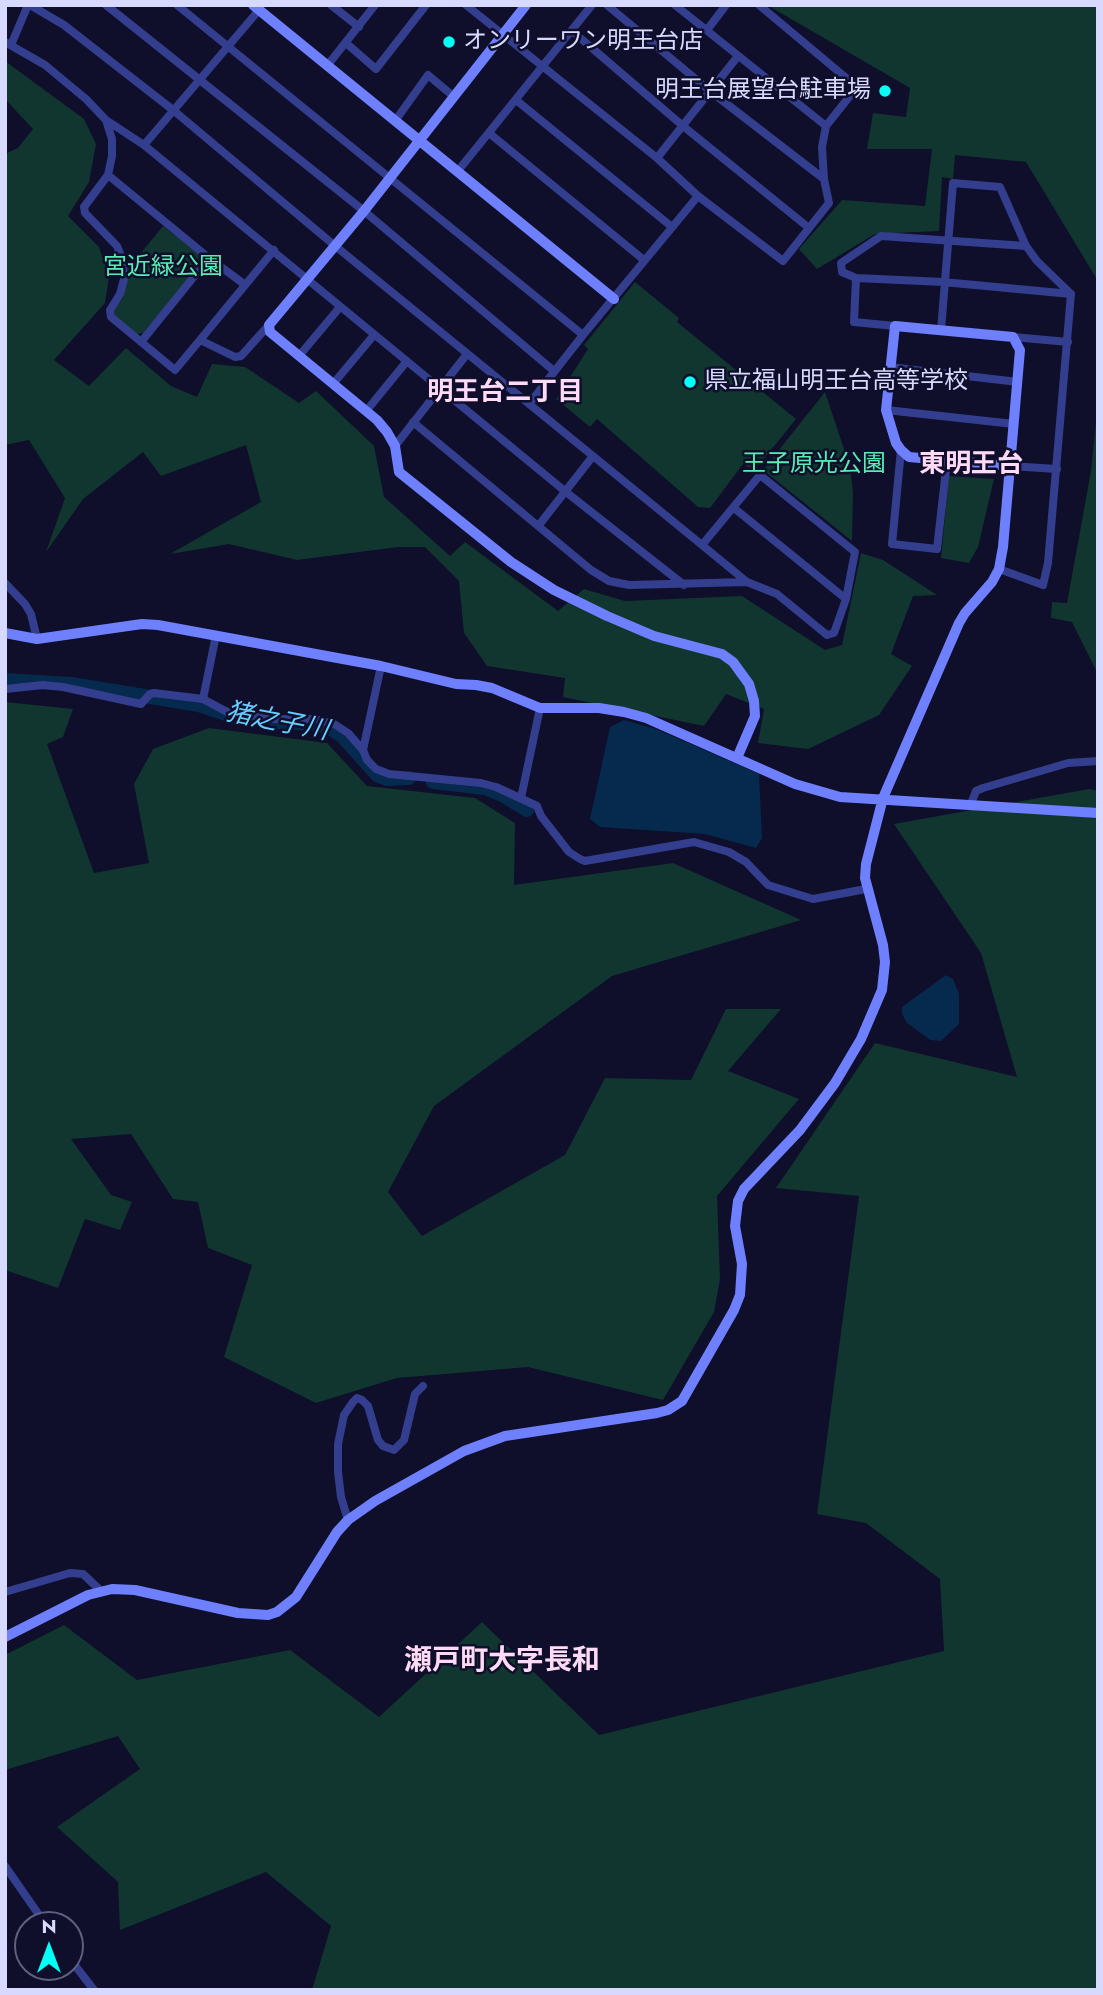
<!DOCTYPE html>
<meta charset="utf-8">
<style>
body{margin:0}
#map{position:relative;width:1103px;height:1995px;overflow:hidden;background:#0f0e2b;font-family:Jost,sans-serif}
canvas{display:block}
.frame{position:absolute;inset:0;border:7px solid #d8d9ff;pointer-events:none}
.north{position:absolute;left:14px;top:1911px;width:70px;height:70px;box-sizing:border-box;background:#0f0e2b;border:2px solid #5f5f80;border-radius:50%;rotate:0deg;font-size:19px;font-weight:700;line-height:28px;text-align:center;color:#d8d9ff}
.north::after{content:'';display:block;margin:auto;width:24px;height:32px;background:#04fff5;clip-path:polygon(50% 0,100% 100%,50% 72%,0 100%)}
</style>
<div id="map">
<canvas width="1103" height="1995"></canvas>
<div class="frame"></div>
<div class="north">N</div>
</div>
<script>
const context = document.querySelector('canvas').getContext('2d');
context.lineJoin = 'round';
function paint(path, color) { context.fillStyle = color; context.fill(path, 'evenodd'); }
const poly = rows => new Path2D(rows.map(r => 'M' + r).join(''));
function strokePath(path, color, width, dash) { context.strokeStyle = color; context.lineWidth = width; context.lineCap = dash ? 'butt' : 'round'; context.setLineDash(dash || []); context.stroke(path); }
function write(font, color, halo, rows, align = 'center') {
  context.font = font + ' Jost,"Noto Sans JP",sans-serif'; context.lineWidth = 5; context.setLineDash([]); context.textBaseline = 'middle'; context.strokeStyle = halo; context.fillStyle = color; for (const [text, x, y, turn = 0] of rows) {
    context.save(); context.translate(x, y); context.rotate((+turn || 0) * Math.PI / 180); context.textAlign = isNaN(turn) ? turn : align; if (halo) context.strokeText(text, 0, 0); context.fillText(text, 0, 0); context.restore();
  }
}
const green = poly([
 [767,5,1098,5,1098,281,1026,162,955,155,953,179,942,177,939,231,875,234,817,269,799,249,842,200,925,206,932,149,867,149,873,113,906,117,910,88],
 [5,61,84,119,96,144,89,182,68,216,99,247,109,277,105,303,54,360,89,386,126,348,171,386,197,397,212,364,245,367,299,403,316,391,374,446,384,497,450,556,465,542,558,611,584,589,625,601,742,596,825,650,842,645,861,553,883,560,937,595,913,596,891,654,912,666,879,715,808,749,758,743,764,709,726,694,704,726,563,697,565,678,487,666,464,633,459,581,425,547,398,547,297,560,229,544,170,554,261,502,246,445,161,476,143,452,83,499,46,552,65,498,29,440,5,445,5,154,18,148,33,129,5,99],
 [163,226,201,255,202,263,143,333,137,334,115,317,114,309,123,297,128,269],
 [635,282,679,318,677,322,796,419,754,471,743,464,710,508,698,507,597,419,590,427,556,399,588,349,584,345],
 [825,392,850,467,853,492,852,541,763,470],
 [1098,403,1098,674,1072,622,1051,618,1052,602,1067,603,1091,471],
 [949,476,994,479,978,547,969,563,941,558],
 [5,702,73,709,63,737,47,744,94,873,149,863,134,784,153,749,209,728,327,743,367,786,475,798,515,823,514,885,673,863,801,920,612,976,434,1106,388,1192,422,1236,565,1155,605,1078,691,1080,726,1009,781,1009,728,1071,799,1099,717,1196,720,1279,714,1312,663,1400,528,1367,397,1378,316,1403,224,1357,252,1265,208,1248,198,1202,173,1199,131,1134,71,1139,111,1195,132,1202,120,1230,85,1219,58,1288,5,1270],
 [1089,789,1098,791,1098,1990,312,1990,331,1926,266,1872,120,1930,118,1882,57,1827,140,1769,118,1736,5,1770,5,1655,64,1625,137,1680,290,1650,379,1717,482,1622,599,1735,944,1651,940,1579,866,1523,817,1514,859,1196,776,1188,875,1043,1017,1077,981,953,894,824]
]);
const water = poly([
 [624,720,656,729,759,774,762,838,756,848,705,834,600,827,590,819,610,727],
 [946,975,953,979,959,994,959,1024,941,1041,930,1040,907,1023,902,1014,902,1007]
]);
const river = poly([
 [5,680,72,684,199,705,238,718],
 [276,722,316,724,329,728,342,736,377,775,387,779,409,778],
 [433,782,485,788,502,795,527,810]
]);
const street = poly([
 [30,5,64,25,173,110,334,245,593,456,702,545,747,582,777,594,827,635,834,633,846,599,855,552,760,475,702,545],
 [106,5,364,211,554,371],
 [177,5,583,335],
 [331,5,359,27],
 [466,5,657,158,698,196],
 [675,5,826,126],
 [759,5,857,87,826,126,822,147,824,179],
 [707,30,726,5],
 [572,31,683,126,809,228],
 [5,42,45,65,86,99,106,120,112,139,112,156,108,175,84,207,85,213,117,246,123,261,124,279,120,294,110,310,111,317,175,370,200,340,235,357,241,356,269,325],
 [346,43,376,69,426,5],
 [11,45,28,5],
 [327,66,375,5],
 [516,100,672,227],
 [106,120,144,145,566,492,684,585],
 [395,121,428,75,453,96],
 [489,133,644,260],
 [144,145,259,10],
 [657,158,738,56],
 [457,172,592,5],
 [108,175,209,258,244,284],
 [856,278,943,282,1071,294],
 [895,326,854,322,856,278,842,272,841,263,881,236,1026,246],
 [941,330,953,183,1000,187,1026,246,1037,261,1071,294,1048,563,1043,585,999,569],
 [1013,337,1068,342],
 [200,340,274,250],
 [141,342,209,258],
 [299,356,340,307],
 [890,367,1018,382],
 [333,384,374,335],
 [529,404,583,335,698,196,783,261,829,203,824,179,710,91,607,5],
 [367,410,407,361],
 [886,410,1014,424],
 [413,422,591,570,609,581,629,585,747,582],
 [395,446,467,354],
 [901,450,892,544,937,549,947,461],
 [1010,466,1057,469],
 [734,508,846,599],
 [539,525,593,456],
 [5,583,25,604,31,614,37,639],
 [5,689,43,685,63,687,141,704,150,694,154,693,203,699,231,714,276,719,315,719,334,724,348,733,363,750,367,760,376,769,389,774,481,783,496,787,537,806,541,816,569,852,580,859,585,861,694,842,729,852,746,862,768,885,813,899,866,889],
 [203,699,216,635],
 [363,750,381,666],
 [521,798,540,708],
 [970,806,976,791,983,788,1068,763,1098,761],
 [348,1520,341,1497,338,1472,338,1444,344,1415,353,1402,357,1398,362,1400,368,1406,378,1440,383,1446,394,1450,404,1440,415,1394,423,1386],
 [5,1592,70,1573,83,1574,101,1591],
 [5,1866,46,1925],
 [70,1959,94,1990]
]);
const secondary = poly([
 [253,5,614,299],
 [526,5,364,211,269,325,270,332,377,420,387,432,395,446,399,472,511,562,554,590,607,616,654,636,722,654,733,662,749,684,754,701,755,716,737,758],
 [5,633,37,639,142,624,158,625,381,666,456,684,476,685,492,688,540,708,599,708,624,712,646,718,795,784,840,797,1098,813],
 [5,1637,88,1595,112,1589,135,1590,238,1613,268,1615,277,1612,296,1597,337,1532,348,1520,375,1501,464,1451,505,1436,657,1413,668,1410,682,1401,734,1310,740,1295,742,1264,735,1226,738,1201,744,1189,800,1130,835,1083,861,1039,882,990,885,962,883,945,865,878,866,864,883,798,959,623,965,613,992,582,999,569,1003,547,1020,350,1013,337,895,326,886,410,896,443,901,450,909,457,1010,466]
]);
const markers = [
 [449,42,7,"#04fff5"],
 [885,91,7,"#04fff5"],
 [690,382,7,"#04fff5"]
];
const poiNames = [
 ["オンリーワン明王台店",463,42],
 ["明王台展望台駐車場",871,91,"right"],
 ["県立福山明王台高等学校",704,382]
];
const parkNames = [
 ["宮近緑公園",163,268],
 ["王子原光公園",814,465]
];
const neighbourhoodNames = [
 ["明王台二丁目",505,394],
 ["東明王台",971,466]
];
const waterNames = [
 ["猪之子川",277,723,11]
];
const quarterNames = [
 ["瀬戸町大字長和",502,1662]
];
paint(green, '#10362f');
paint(water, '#052a4d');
strokePath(river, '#052a4d', 14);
strokePath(street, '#343e8f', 8);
strokePath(secondary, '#6f80ff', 10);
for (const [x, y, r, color] of markers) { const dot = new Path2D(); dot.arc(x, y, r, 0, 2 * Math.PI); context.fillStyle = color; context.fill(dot); strokePath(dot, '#0f0e2b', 2.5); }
write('24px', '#d8d9ff', '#0f0e2b', poiNames, 'left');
write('24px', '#57ecb2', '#0f0e2b', parkNames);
write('bold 26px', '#ffdaf7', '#0f0e2b', neighbourhoodNames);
write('italic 26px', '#66ceff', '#0f0e2b', waterNames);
write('bold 28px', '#ffdaf7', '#0f0e2b', quarterNames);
</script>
